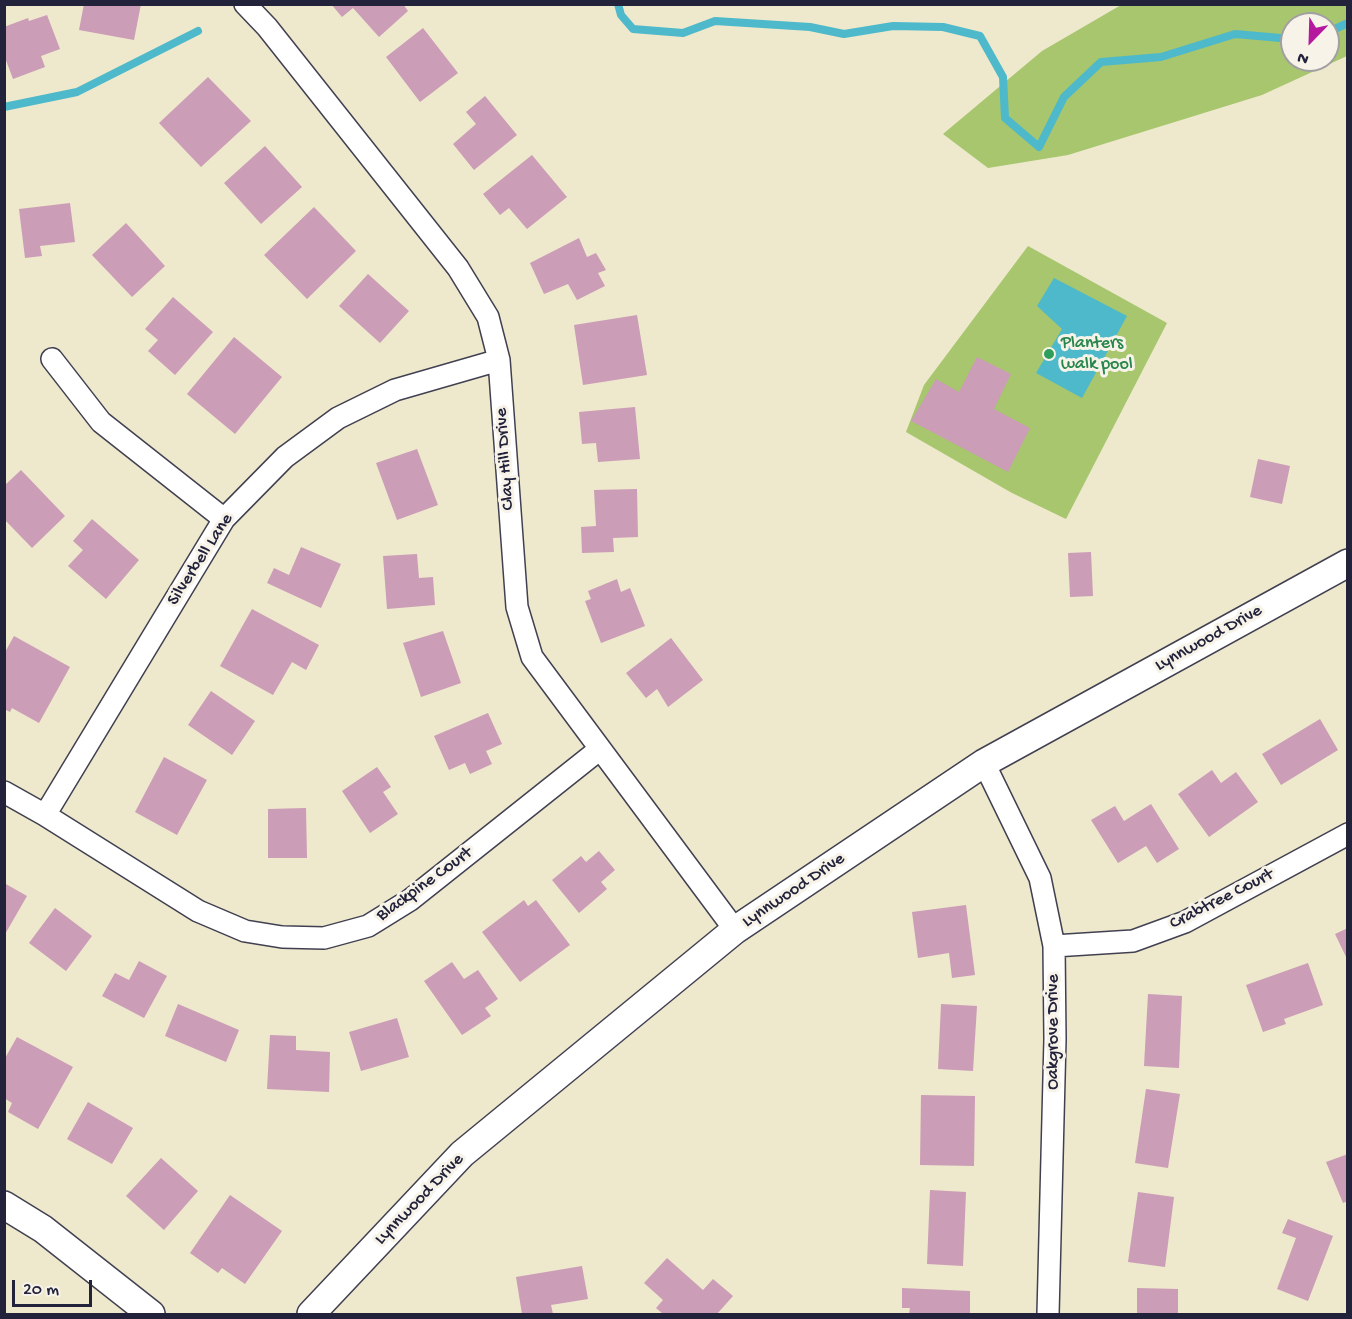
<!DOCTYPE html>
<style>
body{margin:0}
#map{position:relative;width:1352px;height:1319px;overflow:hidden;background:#eee8cd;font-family:"Gochi Hand",sans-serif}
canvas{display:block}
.frame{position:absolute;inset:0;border:6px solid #22223b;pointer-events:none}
.north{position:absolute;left:1280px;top:12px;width:60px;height:60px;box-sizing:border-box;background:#f7f3e8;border:2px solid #a29fa3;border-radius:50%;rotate:203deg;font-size:16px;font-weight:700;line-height:24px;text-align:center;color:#22223b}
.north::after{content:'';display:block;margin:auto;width:21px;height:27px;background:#b5179e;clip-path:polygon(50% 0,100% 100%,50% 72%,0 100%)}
.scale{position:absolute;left:12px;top:1280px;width:80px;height:27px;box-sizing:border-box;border:3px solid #22223b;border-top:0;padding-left:8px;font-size:18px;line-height:21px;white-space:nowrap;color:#22223b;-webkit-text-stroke:4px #f7f3e8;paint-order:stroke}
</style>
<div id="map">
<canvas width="1352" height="1319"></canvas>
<div class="frame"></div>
<div class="north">N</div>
<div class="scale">20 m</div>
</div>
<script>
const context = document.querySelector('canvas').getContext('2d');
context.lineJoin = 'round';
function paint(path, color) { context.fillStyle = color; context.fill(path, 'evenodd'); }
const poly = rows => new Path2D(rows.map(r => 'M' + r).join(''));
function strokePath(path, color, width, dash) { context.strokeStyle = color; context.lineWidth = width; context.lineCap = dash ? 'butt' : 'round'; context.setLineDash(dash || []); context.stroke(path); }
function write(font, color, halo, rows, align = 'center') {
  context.font = font + ' "Gochi Hand",sans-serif'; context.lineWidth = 6; context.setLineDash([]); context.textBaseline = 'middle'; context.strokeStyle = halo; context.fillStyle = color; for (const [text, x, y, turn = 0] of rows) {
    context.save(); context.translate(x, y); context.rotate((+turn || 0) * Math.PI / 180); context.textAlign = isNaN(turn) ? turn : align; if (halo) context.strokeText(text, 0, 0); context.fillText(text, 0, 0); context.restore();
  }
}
const green = poly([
 [1121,5,1347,5,1347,56,1262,95,1068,155,988,168,943,134,1042,51],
 [1292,24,1328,24,1328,60,1292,60],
 [1028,246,1167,323,1066,519,1012,493,906,432,924,385]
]);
const water = poly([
 [1054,278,1127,316,1082,398,1036,373,1062,329,1037,306]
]);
const stream = poly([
 [618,4,621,15,633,29,683,33,715,21,810,27,844,34,893,26,943,27,980,36,1003,77,1005,118,1039,147,1064,97,1101,62,1161,57,1235,34,1292,39],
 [1328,32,1348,23],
 [4,107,77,92,198,31]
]);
const building = poly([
 [84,4,141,4,134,40,79,30],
 [331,4,403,4,408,11,379,37,353,8,342,17],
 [47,15,60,49,41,56,45,67,13,79,4,55,4,27,28,18,29,21],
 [423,28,458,73,420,102,386,57],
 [208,77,251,121,201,167,159,123],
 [485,96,517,135,474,170,453,144,476,124,466,112],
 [265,146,302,187,261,224,224,183],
 [532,155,567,197,527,229,509,208,500,215,483,194],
 [70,203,75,242,40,246,42,256,25,258,19,209],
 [314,207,356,251,307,299,264,255],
 [126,223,165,266,132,297,92,255],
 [579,238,587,257,596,253,606,270,598,273,605,286,577,300,568,284,544,294,530,263],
 [368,274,409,311,380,343,339,306],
 [173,297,213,332,175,375,148,351,158,340,145,329],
 [637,315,647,375,583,385,574,325],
 [234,337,282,377,235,434,187,394],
 [977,357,1011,374,994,409,1030,428,1008,472,911,421,936,379,959,392],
 [635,407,640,459,598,462,596,443,582,444,579,412],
 [417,449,438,505,397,520,376,463],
 [1258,459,1290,466,1282,504,1250,497],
 [21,470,65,516,32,548,4,519,4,486],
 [637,489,638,537,613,538,614,552,582,553,581,527,596,526,594,490],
 [92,519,139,560,106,599,68,566,83,550,73,541],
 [301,547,341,564,321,608,267,583,274,568,289,575],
 [1091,552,1093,596,1070,597,1068,553],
 [417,554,419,578,433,577,435,605,387,609,383,556],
 [617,579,621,592,630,588,645,626,601,643,585,601,591,599,588,591],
 [252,609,319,645,306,670,292,662,273,695,220,666],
 [443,631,461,683,421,697,403,643],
 [14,636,70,667,39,723,12,708,10,712,4,709,4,654],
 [671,638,703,680,668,707,657,689,646,698,626,673],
 [211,691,255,721,232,755,188,725],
 [488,713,502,744,486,751,492,764,470,774,465,763,449,770,434,736],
 [1320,719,1338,750,1281,785,1262,754],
 [164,757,207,780,177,835,135,812],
 [377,767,391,787,383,792,398,814,370,833,342,791],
 [1212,770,1221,783,1236,772,1258,802,1209,837,1178,794],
 [1151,804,1179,849,1157,863,1146,846,1118,863,1091,820,1115,806,1124,821],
 [306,808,307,858,268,858,268,809],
 [599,851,615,870,601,882,607,889,579,913,552,880,581,856,586,862],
 [4,883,27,896,4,936],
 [524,900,528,906,536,900,570,945,520,982,482,932],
 [966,905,975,975,952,978,949,953,918,958,912,912],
 [55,908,92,936,66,971,29,943],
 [1348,928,1348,961,1335,934],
 [139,961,167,976,144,1018,102,996,115,973,129,980],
 [452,962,464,979,478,970,498,999,485,1008,491,1016,462,1035,424,981],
 [1308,963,1323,1005,1284,1019,1286,1024,1263,1032,1246,985],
 [1148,994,1182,996,1179,1068,1144,1066],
 [178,1004,239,1030,226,1062,165,1036],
 [941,1004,977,1006,973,1071,938,1069],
 [397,1018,409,1057,361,1071,349,1032],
 [270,1035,296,1036,296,1050,330,1052,329,1092,267,1089],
 [17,1037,73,1067,38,1129,8,1112,12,1103,4,1098,4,1060],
 [1146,1089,1180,1094,1168,1168,1135,1163],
 [921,1095,975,1096,974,1166,920,1165],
 [88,1102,133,1128,112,1164,67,1139],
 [1348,1154,1348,1201,1343,1203,1326,1162],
 [161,1158,198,1191,164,1230,126,1196],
 [930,1190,966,1192,963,1266,927,1264],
 [1138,1192,1174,1197,1165,1267,1128,1262],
 [230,1195,282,1231,245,1284,222,1268,218,1273,190,1253],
 [1288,1219,1333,1236,1308,1301,1277,1289,1296,1238,1282,1233],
 [667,1258,703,1290,713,1279,733,1296,717,1314,663,1314,656,1308,663,1300,644,1283],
 [582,1266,588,1299,551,1305,553,1314,522,1314,516,1277],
 [902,1288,970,1291,970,1314,909,1314,910,1308,902,1308],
 [1137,1288,1178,1289,1178,1314,1137,1314]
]);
const minor = poly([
 [245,4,267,27,458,268,488,317,499,360,517,607,532,657,735,930],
 [52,359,101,422,224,519],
 [984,763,1040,878,1054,946,1055,1039,1048,1314],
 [4,792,45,815,198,911,245,931,282,937,324,938,368,926,410,900,600,749],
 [45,815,224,519,285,457,338,418,395,390,499,360],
 [1054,946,1133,941,1185,922,1348,834]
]);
const tertiary = poly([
 [4,1205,43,1229,151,1314],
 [311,1314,462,1154,735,930,984,763,1348,563]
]);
const markers = [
 [1049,354,6,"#2e9e5b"]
];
const leisureNames = [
 ["Planters",1061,344],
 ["walk pool",1061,365]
];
const streetNames = [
 ["Clay Hill Drive",506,459,-94],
 ["Silverbell Lane",201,560,-57],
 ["Lynnwood Drive",1209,639,-29],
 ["Blackpine Court",425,885,-36],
 ["Lynnwood Drive",794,891,-34],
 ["Crabtree Court",1222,900,-27],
 ["Oakgrove Drive",1054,1032,-90],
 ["Lynnwood Drive",420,1200,-46]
];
paint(green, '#a7c66e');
paint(water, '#4db9ca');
strokePath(stream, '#4db9ca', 8);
paint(building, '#cb9db6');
strokePath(minor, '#414051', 24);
strokePath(tertiary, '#414051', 30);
strokePath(minor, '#fff', 21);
strokePath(tertiary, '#fff', 27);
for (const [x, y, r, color] of markers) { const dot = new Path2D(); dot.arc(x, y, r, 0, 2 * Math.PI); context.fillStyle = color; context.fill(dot); strokePath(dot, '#f7f3e8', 2); }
write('18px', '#27864d', '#f7f3e8', leisureNames, 'left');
write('18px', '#22223b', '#f7f3e8', streetNames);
</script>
